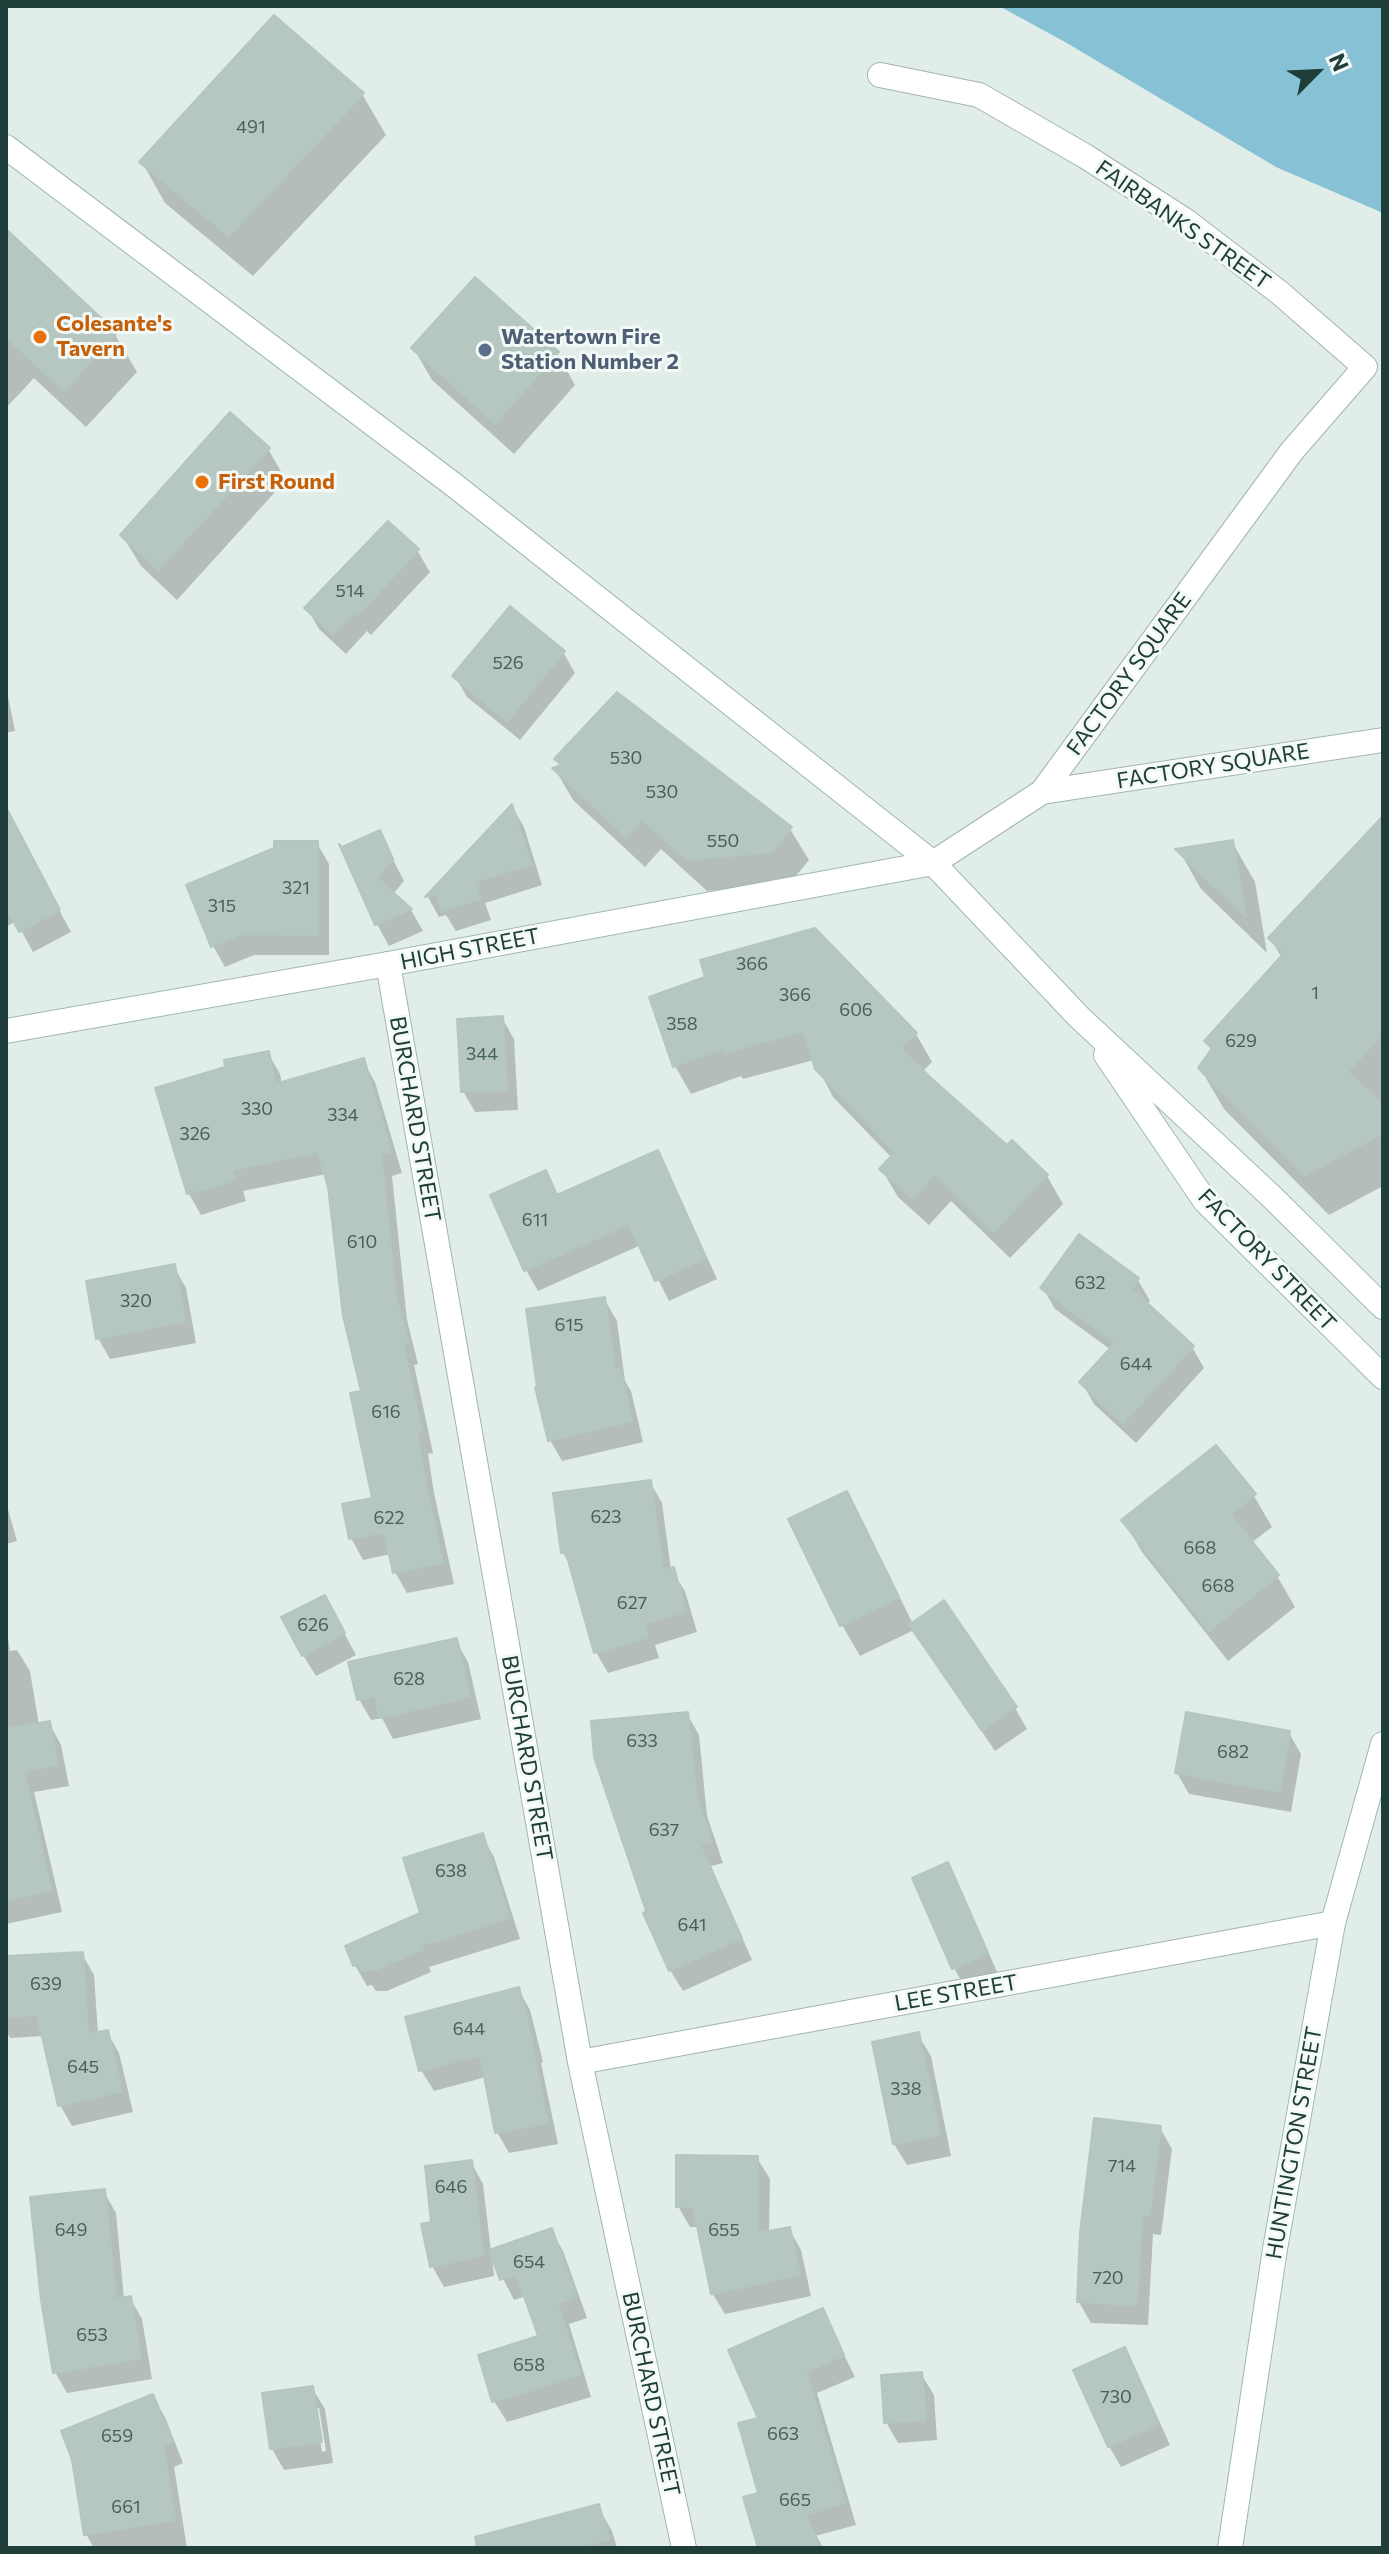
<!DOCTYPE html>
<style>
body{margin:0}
#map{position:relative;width:1389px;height:2554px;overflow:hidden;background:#e1ede9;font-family:Commissioner,sans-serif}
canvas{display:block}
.frame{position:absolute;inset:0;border:8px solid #203e39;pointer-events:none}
.north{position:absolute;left:1277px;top:32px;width:80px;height:80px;-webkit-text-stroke:6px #f2f9f6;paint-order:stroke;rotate:66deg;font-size:22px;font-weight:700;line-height:32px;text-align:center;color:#203e39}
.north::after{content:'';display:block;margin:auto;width:28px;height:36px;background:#203e39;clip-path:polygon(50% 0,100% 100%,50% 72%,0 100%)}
</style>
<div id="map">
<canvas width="1389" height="2554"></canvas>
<div class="frame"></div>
<div class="north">N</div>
</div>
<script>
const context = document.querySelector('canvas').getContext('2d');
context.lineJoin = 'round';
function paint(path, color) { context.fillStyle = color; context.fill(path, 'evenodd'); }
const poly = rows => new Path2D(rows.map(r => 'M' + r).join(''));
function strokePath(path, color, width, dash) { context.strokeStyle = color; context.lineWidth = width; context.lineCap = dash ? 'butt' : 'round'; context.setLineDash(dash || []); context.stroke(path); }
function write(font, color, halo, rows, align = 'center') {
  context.font = font + ' Commissioner,sans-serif'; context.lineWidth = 6; context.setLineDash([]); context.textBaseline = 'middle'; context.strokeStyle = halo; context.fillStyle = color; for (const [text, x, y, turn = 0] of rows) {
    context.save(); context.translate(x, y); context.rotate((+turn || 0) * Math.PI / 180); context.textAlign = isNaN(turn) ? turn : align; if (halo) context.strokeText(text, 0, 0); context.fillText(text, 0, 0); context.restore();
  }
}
const water = poly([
 [999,6,1383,6,1383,213,1276,167,1065,42]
]);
const shadow = poly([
 [362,94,386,135,253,276,165,203,142,162],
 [6,232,115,335,137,372,86,427,34,378,6,408],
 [414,349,557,353,575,385,514,454,432,380],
 [268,449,286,480,177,600,141,566,122,535],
 [417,550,430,572,371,635,367,631,346,654,319,629,307,608],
 [563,652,575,673,520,740,467,697,455,676],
 [6,686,15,731,6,733],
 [557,759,790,829,809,860,790,883,707,891,661,849,645,867,573,800,555,769,561,768],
 [512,807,524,827,542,885,485,903,491,920,456,931,446,915,439,917,428,897],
 [1383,818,1383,1099,1379,1104,1383,1108,1383,1186,1329,1215,1224,1109,1200,1068,1212,1052,1206,1041,1282,958,1270,938],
 [379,832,404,881,393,894,411,910,423,931,389,946,377,924,343,848],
 [1232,842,1255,882,1267,953,1201,889,1179,850],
 [317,843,329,864,329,955,254,955,225,967,213,946,276,849],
 [6,861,38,871,71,932,33,952,16,921,6,927],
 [814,930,916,1034,932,1062,922,1072,1007,1148,1047,1176,1063,1204,1010,1258,951,1201,929,1225,898,1197,882,1170,892,1158,833,1097,814,1060,743,1079,741,1076,691,1094,675,1066,707,978],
 [502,1018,514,1039,518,1110,475,1112,463,1091],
 [268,1053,280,1074,282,1084,363,1061,375,1082,402,1173,392,1176,407,1320,418,1364,414,1365,433,1453,428,1454,434,1493,454,1584,407,1593,395,1572,391,1554,363,1560,351,1538,374,1499,364,1392,326,1174,243,1191,246,1201,201,1215,189,1194,158,1090],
 [657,1152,669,1173,717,1279,669,1301,641,1245,538,1291,526,1270,492,1196,545,1172,558,1196],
 [174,1267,186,1288,196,1343,110,1359,98,1338],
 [1138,1280,1150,1301,1147,1305,1192,1347,1204,1368,1136,1443,1094,1404,1082,1383,1111,1350,1055,1309,1043,1288],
 [604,1299,617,1321,625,1381,631,1391,643,1442,562,1461,550,1440],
 [650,1482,662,1503,671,1570,685,1591,697,1632,655,1645,659,1658,608,1673,596,1652,573,1570,563,1553],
 [846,1494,864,1525,913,1624,1015,1708,1027,1729,995,1751,914,1630,860,1656,842,1625],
 [1254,1496,1272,1527,1251,1543,1277,1576,1295,1607,1228,1661,1142,1552,1124,1521],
 [6,1502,17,1541,6,1544],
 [336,1618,356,1655,316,1676,303,1655],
 [6,1623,10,1651,17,1650,30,1671,39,1725,49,1723,61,1745,69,1786,34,1792,62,1912,6,1924],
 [456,1641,468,1662,481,1719,393,1739,382,1718,371,1720,359,1699],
 [687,1714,699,1735,707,1816,723,1863,711,1866,752,1960,683,1991,670,1970],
 [1289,1733,1301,1754,1291,1812,1189,1794,1177,1773],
 [482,1836,494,1857,520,1939,429,1967,431,1972,387,1991,376,1991,372,1985,367,1986,355,1965,422,1914],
 [947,1865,959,1886,998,1974,966,1989,954,1968],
 [82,1954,94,1975,98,2034,107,2032,119,2053,133,2112,72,2126,60,2105,44,2036,10,2038,6,2030,6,1958],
 [518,1989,530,2010,543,2062,541,2063,558,2144,509,2153,497,2132,486,2077,434,2091,421,2070],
 [918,2035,931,2056,951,2156,907,2165,894,2144],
 [1160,2128,1172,2149,1161,2235,1153,2234,1148,2325,1091,2323,1079,2302],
 [757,2158,770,2179,769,2233,789,2229,801,2250,811,2296,725,2314,712,2293,699,2227,690,2227,678,2206],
 [471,2162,483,2184,491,2252,551,2230,563,2251,587,2318,569,2324,591,2397,507,2422,494,2401,540,2338,526,2296,514,2300,492,2257,494,2276,444,2287,432,2266,433,2223],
 [104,2192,116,2213,124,2299,130,2298,142,2319,152,2379,67,2393,55,2372],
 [822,2310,855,2377,817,2393,856,2525,815,2536,821,2548,760,2548,761,2419],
 [1124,2349,1136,2370,1170,2445,1121,2467,1109,2446],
 [921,2374,934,2395,937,2440,898,2443,886,2422],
 [312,2388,325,2409,333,2463,284,2470,272,2449],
 [315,2408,319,2408,326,2451,322,2452],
 [152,2396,165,2417,183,2463,174,2467,187,2548,94,2548,86,2534],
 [598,2507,612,2531,617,2548,511,2548]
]);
const building = poly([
 [274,15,364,93,229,236,139,162,274,15],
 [6,229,117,333,64,391,6,337,6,229],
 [475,277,559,352,495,423,411,348,475,277],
 [230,412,270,448,158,570,120,535,230,412],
 [388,521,419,549,358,615,354,612,333,634,304,608,388,521],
 [510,606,565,651,507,721,452,676,510,606],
 [617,692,792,827,772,852,687,860,642,819,626,837,552,768,562,765,554,759,617,692],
 [512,804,531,864,475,882,480,899,442,911,436,894,425,897,512,804],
 [6,807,60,910,19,932,6,906,6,807],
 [1383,816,1383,1034,1348,1071,1383,1105,1383,1133,1305,1175,1198,1068,1212,1048,1204,1041,1284,953,1268,938,1383,816],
 [380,830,393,859,377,878,412,909,375,925,339,844,342,847,380,830],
 [1233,840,1246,917,1175,849,1233,840],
 [274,841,318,841,318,935,241,934,211,947,186,885,274,848,274,841],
 [815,928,917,1033,901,1048,931,1078,1007,1145,1012,1140,1048,1175,993,1232,934,1174,913,1199,879,1169,895,1152,815,1069,804,1031,726,1052,724,1048,673,1067,649,997,705,977,700,960,815,928],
 [503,1016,507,1090,461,1092,457,1019,503,1016],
 [269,1051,275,1084,364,1058,391,1152,381,1155,396,1297,408,1343,403,1344,422,1432,417,1433,423,1470,443,1563,393,1573,384,1532,349,1539,342,1504,372,1498,350,1393,361,1391,343,1316,328,1187,318,1152,232,1170,236,1180,187,1194,155,1088,225,1067,224,1060,269,1051],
 [658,1150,706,1258,655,1281,629,1224,524,1271,490,1195,546,1170,557,1195,658,1150],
 [1079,1234,1139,1278,1132,1289,1194,1346,1123,1423,1079,1382,1115,1343,1040,1288,1079,1234],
 [175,1264,185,1321,96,1339,86,1281,175,1264],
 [605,1297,615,1369,620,1368,632,1421,548,1441,535,1387,537,1387,526,1309,605,1297],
 [1216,1445,1256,1494,1230,1514,1279,1575,1209,1631,1121,1520,1216,1445],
 [651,1480,663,1570,674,1567,686,1611,644,1623,648,1637,594,1653,566,1553,561,1553,553,1493,651,1480],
 [847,1491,899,1597,840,1626,788,1519,847,1491],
 [325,1595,345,1633,302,1656,281,1617,325,1595],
 [944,1600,1017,1707,982,1731,909,1625,944,1600],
 [457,1638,470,1697,379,1718,375,1696,357,1700,348,1662,457,1638],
 [688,1712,696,1793,712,1841,700,1845,742,1938,669,1971,643,1913,646,1911,594,1757,591,1721,688,1712],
 [1186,1712,1290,1731,1280,1792,1175,1773,1186,1712],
 [50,1721,58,1765,24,1771,51,1890,6,1901,6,1729,50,1721],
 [483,1833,509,1918,419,1946,421,1950,375,1970,361,1970,359,1964,353,1966,345,1946,420,1913,403,1858,483,1833],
 [948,1862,988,1953,952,1969,912,1878,948,1862],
 [83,1952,88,2034,108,2030,122,2091,58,2106,37,2015,6,2017,6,1956,83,1952],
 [519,1987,533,2041,531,2041,548,2123,495,2133,480,2055,419,2071,405,2017,519,1987],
 [919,2032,940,2135,893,2144,872,2042,919,2032],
 [1094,2118,1161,2126,1150,2215,1142,2214,1137,2305,1077,2302,1080,2232,1094,2118],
 [676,2155,758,2156,758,2233,790,2227,800,2275,711,2294,693,2207,676,2207,676,2155],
 [472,2160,483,2255,430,2267,421,2224,431,2222,425,2166,472,2160],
 [105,2189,116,2299,131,2296,141,2358,53,2373,41,2300,30,2197,105,2189],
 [552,2228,576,2296,558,2303,580,2375,492,2402,478,2355,538,2336,516,2274,500,2280,489,2250,552,2228],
 [823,2308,844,2355,806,2372,845,2503,805,2515,822,2548,758,2548,743,2497,758,2493,738,2423,758,2418,728,2350,823,2308],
 [1125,2347,1159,2424,1108,2447,1073,2370,1125,2347],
 [922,2372,926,2420,884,2423,881,2375,922,2372],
 [313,2386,322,2442,270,2449,262,2393,313,2386],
 [153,2394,173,2442,163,2446,175,2520,84,2535,72,2460,61,2431,153,2394],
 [599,2504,609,2539,576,2548,477,2548,475,2537,599,2504]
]);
const street = poly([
 [880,75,979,95,1085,156,1186,221,1280,293,1365,367,1292,451,1042,792,933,863],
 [1042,792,1383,740],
 [388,964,580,2062,684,2548],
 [580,2062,1333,1923]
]);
const secondary = poly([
 [6,147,454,485,933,863,1079,1017,1272,1197,1383,1307],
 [6,1031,388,964,933,863],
 [1106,1055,1205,1201,1383,1377],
 [1230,2548,1275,2249,1333,1923,1383,1744]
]);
const markers = [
 [40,337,8,"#e8710a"],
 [485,350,8,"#5c6f8a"],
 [202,482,8,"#e8710a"]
];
const numberNames = [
 ["491",251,127],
 ["514",350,591],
 ["526",508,663],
 ["530",626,758],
 ["530",662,792],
 ["550",723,841],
 ["321",296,888],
 ["315",222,906],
 ["366",752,964],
 ["1",1315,993],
 ["366",795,995],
 ["606",856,1010],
 ["358",682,1024],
 ["629",1241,1041],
 ["344",482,1054],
 ["330",257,1109],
 ["334",343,1115],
 ["326",195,1134],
 ["611",535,1220],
 ["610",362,1242],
 ["632",1090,1283],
 ["320",136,1301],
 ["615",569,1325],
 ["644",1136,1364],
 ["616",386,1412],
 ["623",606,1517],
 ["622",389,1518],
 ["668",1200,1548],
 ["668",1218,1586],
 ["627",632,1603],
 ["626",313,1625],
 ["628",409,1679],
 ["633",642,1741],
 ["682",1233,1752],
 ["637",664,1830],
 ["638",451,1871],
 ["641",692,1925],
 ["639",46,1984],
 ["644",469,2029],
 ["645",83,2067],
 ["338",906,2089],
 ["714",1122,2166],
 ["646",451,2187],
 ["649",71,2230],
 ["655",724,2230],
 ["654",529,2262],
 ["720",1108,2278],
 ["653",92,2335],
 ["658",529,2365],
 ["730",1116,2397],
 ["663",783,2434],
 ["659",117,2436],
 ["665",795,2500],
 ["661",126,2507]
];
const streetNames = [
 ["FAIRBANKS STREET",1183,225,35],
 ["FACTORY SQUARE",1129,674,-54],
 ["FACTORY SQUARE",1213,766,-9],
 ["HIGH STREET",470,949,-11],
 ["BURCHARD STREET",415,1119,80],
 ["FACTORY STREET",1267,1260,46],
 ["BURCHARD STREET",527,1758,80],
 ["LEE STREET",956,1993,-10],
 ["HUNTINGTON STREET",1294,2143,-80],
 ["BURCHARD STREET",651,2394,78]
];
const foodNames = [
 ["Colesante's",56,324],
 ["Tavern",56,349],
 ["First Round",218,482]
];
const serviceNames = [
 ["Watertown Fire",501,337],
 ["Station Number 2",501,362]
];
paint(water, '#86c1d5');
paint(shadow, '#0003');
paint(building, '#b6c7c2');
strokePath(building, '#b3c7c0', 2);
strokePath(street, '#a3b5b1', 26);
strokePath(secondary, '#9fb9b2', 26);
strokePath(street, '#fff', 24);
strokePath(secondary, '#fff', 24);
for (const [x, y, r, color] of markers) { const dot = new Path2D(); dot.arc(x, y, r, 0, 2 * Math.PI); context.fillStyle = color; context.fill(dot); strokePath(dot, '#f2f9f6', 3); }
write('18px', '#46605b', null, numberNames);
write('22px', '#203e39', '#f2f9f6', streetNames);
write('bold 22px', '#c56008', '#f2f9f6', foodNames, 'left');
write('bold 22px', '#4e5e75', '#f2f9f6', serviceNames, 'left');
</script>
